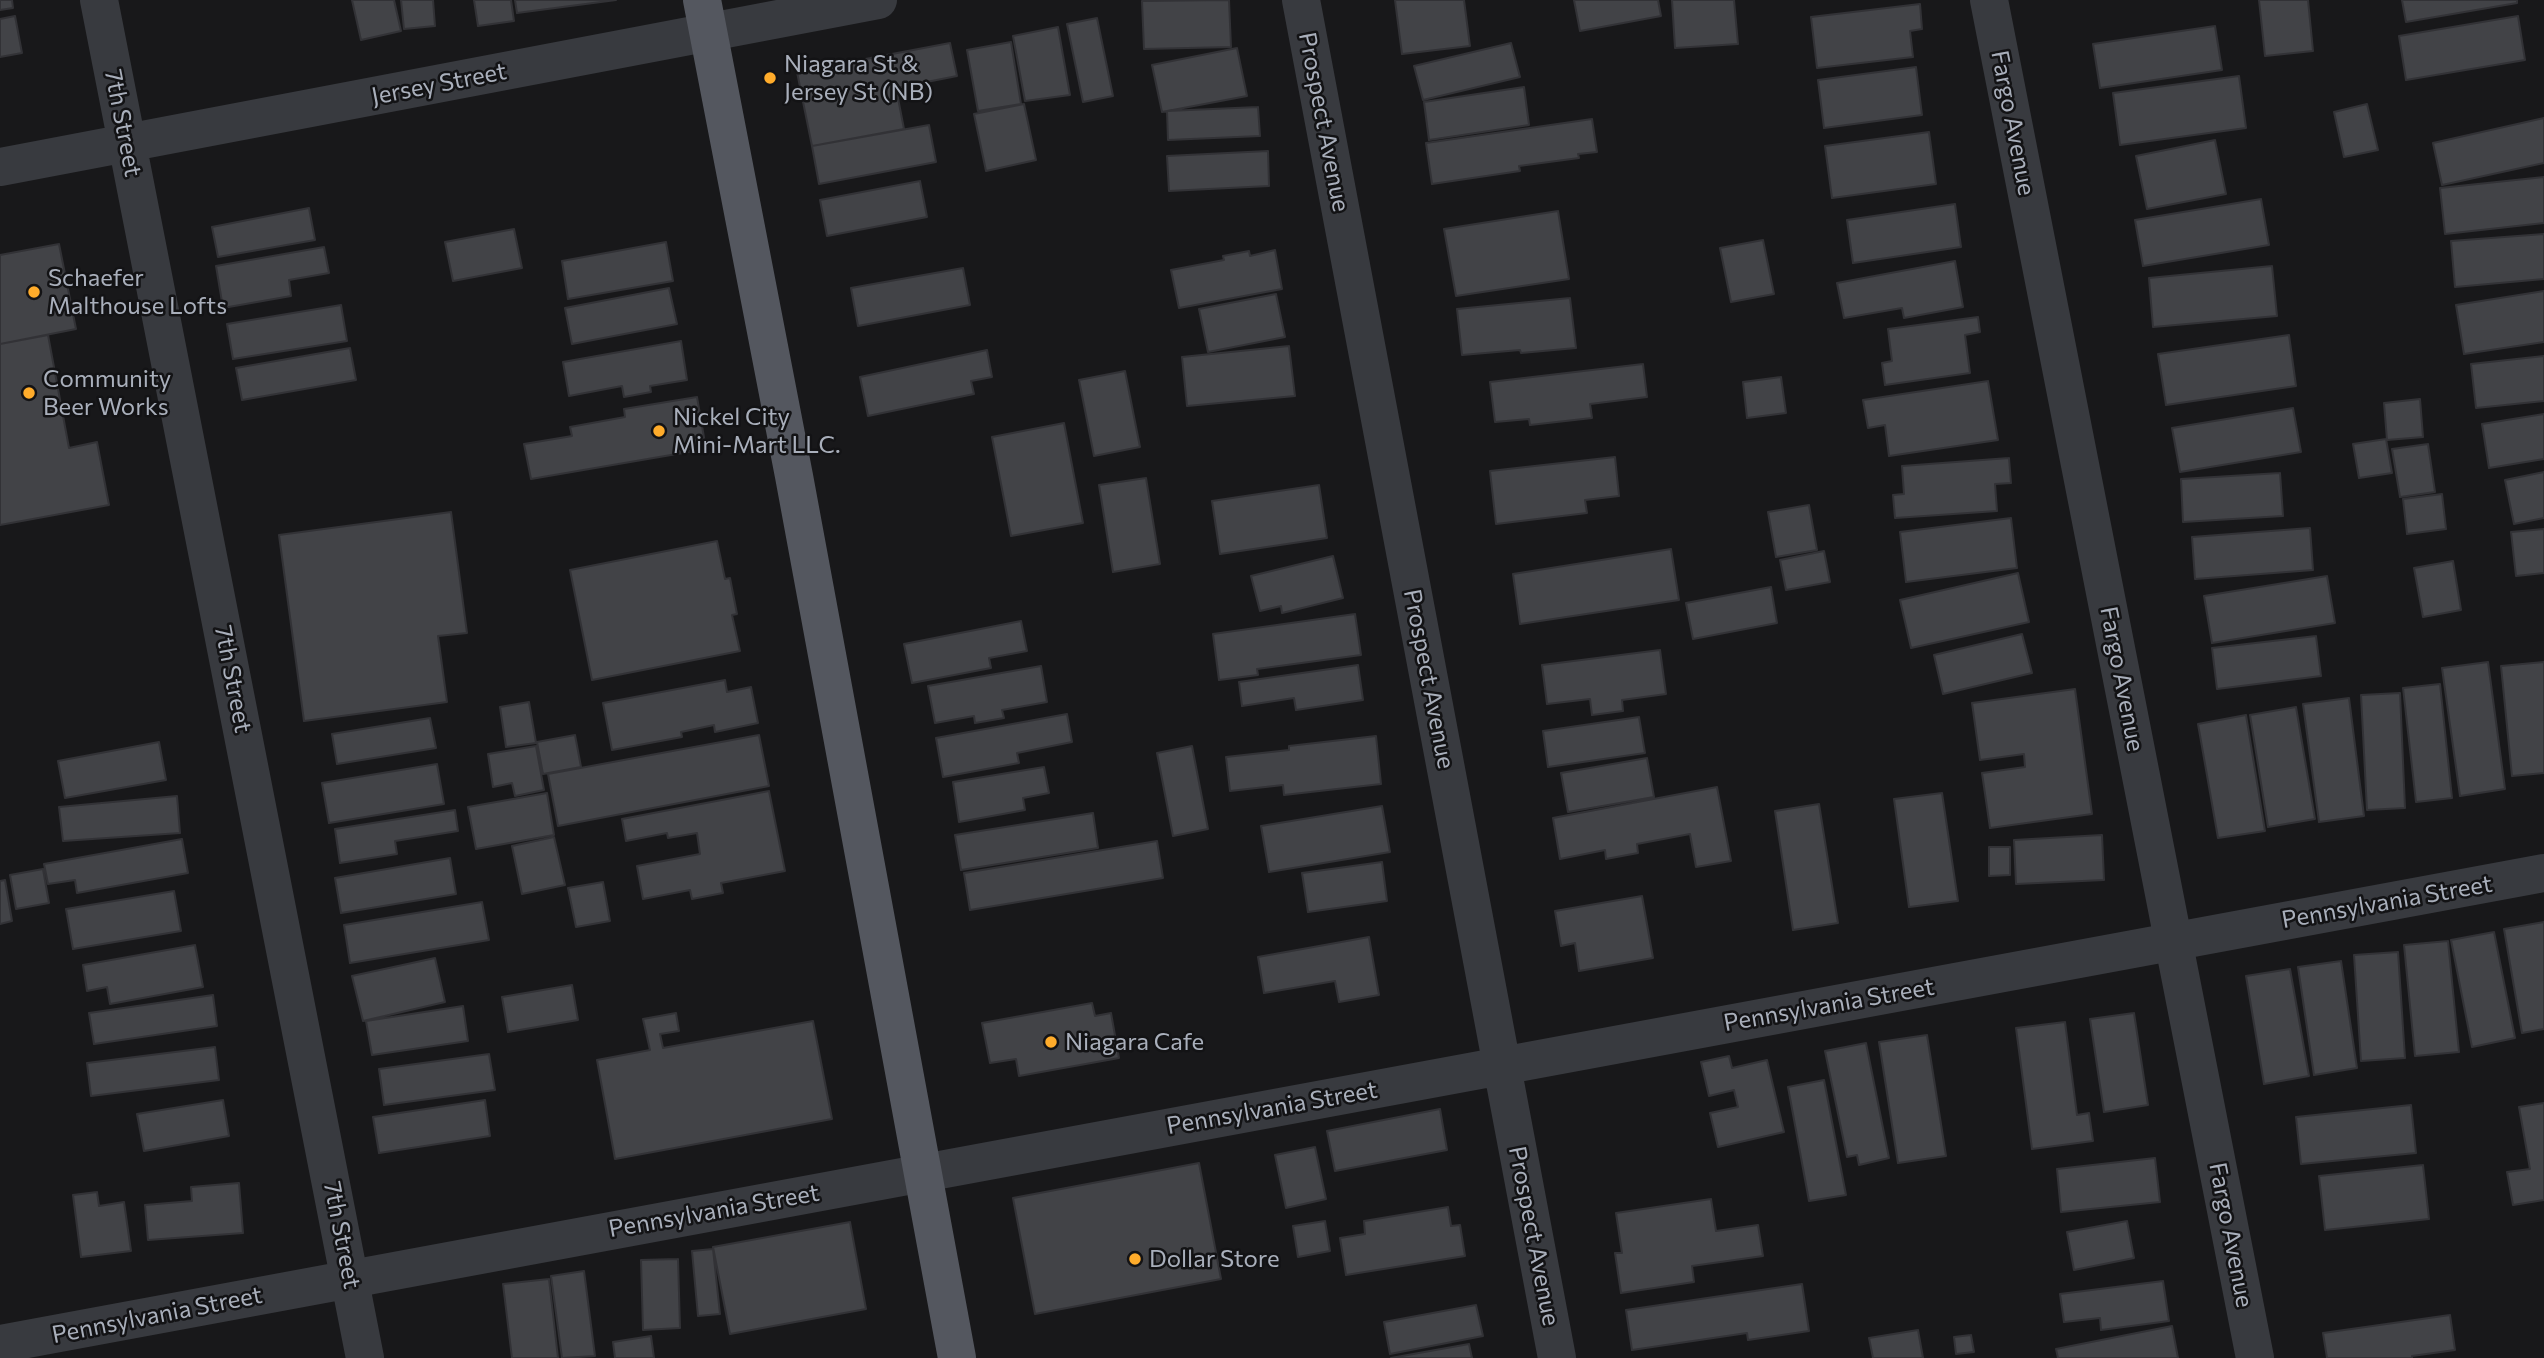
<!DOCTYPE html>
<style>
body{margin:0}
canvas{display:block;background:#18181a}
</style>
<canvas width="2544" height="1358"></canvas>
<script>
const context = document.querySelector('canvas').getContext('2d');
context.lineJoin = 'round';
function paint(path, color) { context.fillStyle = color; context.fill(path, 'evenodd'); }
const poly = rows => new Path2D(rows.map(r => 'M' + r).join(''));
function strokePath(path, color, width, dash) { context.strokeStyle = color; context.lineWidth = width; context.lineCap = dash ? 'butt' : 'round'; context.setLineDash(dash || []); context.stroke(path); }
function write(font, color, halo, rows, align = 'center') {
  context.font = font + ' Commissioner,sans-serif'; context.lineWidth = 5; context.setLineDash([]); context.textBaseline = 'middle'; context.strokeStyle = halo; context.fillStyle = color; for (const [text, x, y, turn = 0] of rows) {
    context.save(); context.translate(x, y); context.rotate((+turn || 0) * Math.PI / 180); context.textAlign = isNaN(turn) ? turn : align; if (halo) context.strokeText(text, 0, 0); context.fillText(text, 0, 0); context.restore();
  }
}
const building = poly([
 [0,0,12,0,13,8,0,10,0,0],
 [352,0,394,0,401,31,361,40,352,0],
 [401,0,433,0,435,26,404,29,401,0],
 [474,0,511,0,514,21,478,26,474,0],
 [515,0,616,0,517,13,515,0],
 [1229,0,1231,47,1144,49,1142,1,1229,0],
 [1395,0,1464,0,1470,46,1402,54,1395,0],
 [1574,0,1658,0,1661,16,1580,31,1574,0],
 [1672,0,1734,0,1738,44,1675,48,1672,0],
 [2259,0,2308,0,2313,51,2265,56,2259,0],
 [2402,0,2517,0,2517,3,2406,22,2402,0],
 [1920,4,1922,29,1910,31,1913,57,1817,68,1811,17,1920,4],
 [15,16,22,53,0,57,0,19,15,16],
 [2518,16,2525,60,2406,80,2399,36,2518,16],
 [1097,18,1113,96,1083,102,1067,24,1097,18],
 [2215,26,2222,70,2100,88,2093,44,2215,26],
 [1058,27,1070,95,1025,101,1013,36,1058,27],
 [1011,42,1021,104,978,111,967,50,1011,42],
 [950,43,957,76,896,88,904,129,812,146,797,72,950,43],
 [1511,43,1520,77,1423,100,1414,66,1511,43],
 [1237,48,1247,96,1162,112,1152,65,1237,48],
 [1916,67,1922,115,1824,128,1818,80,1916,67],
 [2239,76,2246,128,2120,145,2113,93,2239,76],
 [1524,87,1529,125,1429,140,1424,102,1524,87],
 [1024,104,1036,160,986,171,974,114,1024,104],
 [2367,104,2378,150,2344,157,2334,112,2367,104],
 [1258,107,1260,136,1168,140,1167,111,1258,107],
 [2544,118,2544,163,2442,185,2433,143,2544,118],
 [1592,119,1597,152,1578,154,1579,158,1519,166,1520,171,1432,184,1426,143,1592,119],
 [929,125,936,162,819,184,812,146,929,125],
 [1929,132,1936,184,1832,198,1825,146,1929,132],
 [2215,140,2226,194,2147,209,2136,156,2215,140],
 [1268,151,1269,186,1169,191,1167,156,1268,151],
 [2544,177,2544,223,2445,234,2440,188,2544,177],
 [920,181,927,217,827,236,820,200,920,181],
 [2261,199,2269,245,2143,266,2135,220,2261,199],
 [1955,204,1961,247,1853,263,1847,220,1955,204],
 [309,208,315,240,218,257,212,227,309,208],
 [1558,211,1569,279,1456,296,1444,229,1558,211],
 [514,229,522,268,453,281,445,242,514,229],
 [2544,234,2544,279,2455,287,2451,241,2544,234],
 [1763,240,1774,294,1731,302,1720,248,1763,240],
 [666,242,673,281,568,299,562,261,666,242],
 [59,244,76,329,0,344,0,255,59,244],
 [324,247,329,273,289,280,291,296,223,308,216,266,324,247],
 [1275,250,1282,289,1179,308,1171,270,1224,260,1223,256,1249,251,1250,256,1275,250],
 [1955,261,1963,307,1904,318,1902,308,1844,318,1837,283,1955,261],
 [2272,266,2277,316,2153,327,2149,278,2272,266],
 [963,268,970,305,858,326,851,288,963,268],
 [669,288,677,324,572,344,565,308,669,288],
 [2544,291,2544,342,2464,354,2456,305,2544,291],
 [1276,294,1285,337,1208,352,1199,309,1276,294],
 [1570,298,1576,348,1521,353,1520,350,1462,355,1457,309,1570,298],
 [341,305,347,341,233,359,227,324,341,305],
 [1978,317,1980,332,1965,335,1970,373,1885,385,1882,363,1892,361,1888,329,1978,317],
 [48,335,69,448,97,442,109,505,0,525,0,344,48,335],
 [2289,335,2296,386,2166,405,2158,354,2289,335],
 [681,341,687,380,650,386,651,392,624,397,622,386,569,396,563,362,681,341],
 [1289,346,1295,396,1187,406,1182,357,1289,346],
 [350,348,356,380,242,400,236,368,350,348],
 [987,350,992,377,971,381,974,394,868,416,860,377,987,350],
 [2544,356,2544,401,2476,408,2471,364,2544,356],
 [1643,364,1647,397,1590,404,1592,418,1530,425,1529,419,1495,422,1490,382,1643,364],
 [1125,371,1140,447,1094,456,1079,380,1125,371],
 [1781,377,1786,413,1747,418,1743,382,1781,377],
 [1988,381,1998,440,1889,456,1885,425,1868,428,1863,400,1988,381],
 [697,397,706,449,531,479,524,444,572,436,570,427,625,417,624,409,697,397],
 [2420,399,2423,437,2387,440,2384,403,2420,399],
 [2293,408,2301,452,2180,472,2172,428,2293,408],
 [2544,414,2544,459,2489,468,2482,424,2544,414],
 [1064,423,1083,523,1011,536,992,437,1064,423],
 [2386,439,2392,473,2359,478,2353,444,2386,439],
 [2428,444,2435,492,2400,497,2392,449,2428,444],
 [1615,457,1619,496,1585,500,1587,513,1496,524,1490,471,1615,457],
 [2009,458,2011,483,1995,484,1997,511,1895,518,1893,495,1904,494,1902,466,2009,458],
 [2544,472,2544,518,2514,524,2505,480,2544,472],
 [2280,473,2283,516,2183,522,2181,479,2280,473],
 [1146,478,1160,564,1113,572,1099,485,1146,478],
 [1319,485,1327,538,1220,554,1212,501,1319,485],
 [2442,494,2446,529,2407,534,2403,499,2442,494],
 [1809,505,1817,550,1776,557,1768,512,1809,505],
 [451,512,467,633,438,636,447,702,304,721,279,535,451,512],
 [2011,518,2017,568,1906,582,1900,532,2011,518],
 [2310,528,2313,570,2195,579,2192,537,2310,528],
 [2544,529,2544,573,2516,576,2511,532,2544,529],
 [717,541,725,579,730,578,737,614,732,615,740,651,592,680,570,570,717,541],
 [1671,549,1679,600,1520,624,1513,574,1671,549],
 [1824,551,1830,582,1786,590,1780,560,1824,551],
 [1333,556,1343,598,1282,613,1281,606,1260,611,1251,576,1333,556],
 [2453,561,2461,610,2423,617,2414,568,2453,561],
 [2018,573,2029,622,1911,648,1900,600,2018,573],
 [2327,576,2335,623,2212,643,2204,596,2327,576],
 [1771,587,1777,623,1693,639,1686,603,1771,587],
 [1355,614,1361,655,1257,669,1258,675,1219,680,1213,634,1355,614],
 [1021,621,1027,651,989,658,991,668,912,683,904,644,1021,621],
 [2022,634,2032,673,1943,694,1934,655,2022,634],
 [2316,636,2321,676,2217,689,2212,648,2316,636],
 [1660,650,1666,694,1622,700,1623,711,1592,715,1590,699,1547,704,1542,665,1660,650],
 [2488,662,2505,789,2460,796,2442,668,2488,662],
 [2544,662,2544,773,2512,776,2501,666,2544,662],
 [1358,665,1363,700,1296,710,1294,698,1242,706,1239,682,1358,665],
 [1041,666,1047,702,1002,710,1004,718,975,723,974,716,935,723,928,686,1041,666],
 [725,680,727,692,751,687,758,723,715,732,714,725,681,732,682,737,612,750,603,703,725,680],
 [2440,684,2452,798,2416,802,2403,688,2440,684],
 [2075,689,2092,814,1990,828,1982,773,2025,767,2024,754,1980,760,1972,703,2075,689],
 [2400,693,2405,808,2367,810,2361,695,2400,693],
 [2349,698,2364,816,2319,822,2303,704,2349,698],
 [529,702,536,743,506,747,500,707,529,702],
 [2296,707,2315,819,2268,827,2250,715,2296,707],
 [1067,714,1072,742,1017,753,1019,763,943,777,936,738,1067,714],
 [2246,715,2265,831,2218,838,2198,724,2246,715],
 [1639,717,1645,753,1548,767,1543,731,1639,717],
 [430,718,436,748,337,764,332,734,430,718],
 [575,735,581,767,543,774,537,742,575,735],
 [759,735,769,786,558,826,548,774,759,735],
 [1376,736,1381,784,1284,795,1283,785,1230,791,1226,757,1289,750,1289,746,1376,736],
 [159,742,166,780,65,798,58,761,159,742],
 [536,746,544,790,515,796,512,783,493,787,488,754,536,746],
 [1192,746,1208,829,1173,836,1157,753,1192,746],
 [1647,758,1654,797,1568,812,1561,773,1647,758],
 [437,764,444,804,329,823,322,783,437,764],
 [1044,767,1049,793,1023,798,1025,810,959,822,953,782,1044,767],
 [1717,787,1731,861,1696,867,1690,834,1637,844,1638,853,1606,859,1605,850,1560,859,1553,818,1717,787],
 [769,791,785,871,721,883,723,893,692,899,690,890,643,899,637,866,700,854,697,833,668,838,667,833,626,841,622,819,769,791],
 [547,793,554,835,476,849,468,807,547,793],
 [1942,793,1958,901,1909,907,1894,799,1942,793],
 [177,796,180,833,63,841,59,807,177,796],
 [1819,804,1838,923,1793,930,1775,811,1819,804],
 [1382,806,1390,852,1269,872,1261,826,1382,806],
 [455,810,458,831,395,841,397,854,340,863,335,829,455,810],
 [1093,813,1098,848,961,870,955,835,1093,813],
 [2102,835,2104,880,2016,884,2014,840,2102,835],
 [554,837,565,885,522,894,512,846,554,837],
 [182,839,188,873,77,893,75,880,48,884,44,864,182,839],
 [1157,841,1163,878,970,910,964,873,1157,841],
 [1989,847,2010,847,2010,875,1989,876,1989,847],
 [450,858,456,894,341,913,335,878,450,858],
 [1382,862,1387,901,1308,912,1302,873,1382,862],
 [43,869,49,903,16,909,10,875,43,869],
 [5,880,12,921,0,924,0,881,5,880],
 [603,882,610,921,576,927,568,888,603,882],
 [174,891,181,931,73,949,66,909,174,891],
 [1642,896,1653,958,1579,971,1575,943,1561,946,1555,911,1642,896],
 [482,902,489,940,350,963,344,925,482,902],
 [2544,922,2544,1029,2522,1033,2504,929,2544,922],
 [2494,932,2515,1038,2472,1047,2451,940,2494,932],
 [1369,937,1379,995,1339,1002,1335,981,1264,993,1258,957,1369,937],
 [2448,941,2459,1052,2415,1056,2404,945,2448,941],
 [195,945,203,987,110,1004,107,987,87,991,83,965,195,945],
 [2398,952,2405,1058,2361,1061,2354,955,2398,952],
 [435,958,445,1002,363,1021,352,976,435,958],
 [2341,961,2357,1068,2314,1075,2298,967,2341,961],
 [2290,969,2309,1076,2264,1084,2246,976,2290,969],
 [572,985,578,1020,508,1032,502,997,572,985],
 [213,995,217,1026,94,1044,89,1013,213,995],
 [1092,1003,1095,1016,1111,1013,1119,1058,1019,1076,1016,1059,990,1063,982,1023,1092,1003],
 [463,1006,468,1041,372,1055,366,1021,463,1006],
 [676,1013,679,1031,660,1034,663,1048,813,1021,832,1119,615,1159,597,1060,650,1050,643,1019,676,1013],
 [2134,1013,2148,1105,2104,1112,2090,1019,2134,1013],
 [2065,1022,2077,1115,2089,1113,2093,1141,2032,1149,2016,1028,2065,1022],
 [1927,1035,1946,1156,1898,1163,1879,1042,1927,1035],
 [1866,1043,1889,1158,1859,1165,1857,1155,1847,1157,1825,1051,1866,1043],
 [215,1047,219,1080,91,1096,87,1063,215,1047],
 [489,1054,495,1090,384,1105,379,1069,489,1054],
 [1729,1056,1732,1068,1767,1060,1784,1132,1718,1147,1710,1113,1738,1107,1734,1090,1709,1096,1701,1062,1729,1056],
 [1824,1080,1846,1195,1809,1201,1788,1087,1824,1080],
 [223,1100,229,1136,144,1151,137,1114,223,1100],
 [485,1100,490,1136,379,1153,373,1117,485,1100],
 [2544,1103,2544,1200,2513,1205,2507,1172,2530,1169,2519,1107,2544,1103],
 [2411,1105,2416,1153,2301,1164,2296,1117,2411,1105],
 [1440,1109,1447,1150,1335,1171,1327,1131,1440,1109],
 [1315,1147,1326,1199,1286,1208,1275,1155,1315,1147],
 [2155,1158,2160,1202,2061,1212,2057,1169,2155,1158],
 [1199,1163,1221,1279,1035,1314,1013,1198,1199,1163],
 [2423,1165,2429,1219,2325,1230,2319,1176,2423,1165],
 [239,1183,243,1233,148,1240,145,1205,192,1201,191,1187,239,1183],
 [97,1192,99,1206,124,1202,131,1251,81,1257,73,1195,97,1192],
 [1711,1199,1716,1231,1758,1225,1763,1256,1692,1266,1694,1282,1621,1293,1615,1253,1622,1253,1616,1213,1711,1199],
 [1448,1207,1451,1226,1460,1225,1465,1256,1346,1275,1340,1238,1365,1234,1364,1221,1448,1207],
 [1325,1221,1330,1251,1298,1257,1293,1226,1325,1221],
 [2127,1221,2134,1258,2074,1270,2067,1232,2127,1221],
 [850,1222,866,1309,730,1334,713,1247,850,1222],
 [713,1249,720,1314,698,1316,692,1251,713,1249],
 [678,1259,680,1328,643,1330,641,1260,678,1259],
 [584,1271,595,1356,562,1358,551,1276,584,1271],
 [549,1279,558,1358,512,1358,503,1284,549,1279],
 [2163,1281,2169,1321,2101,1330,2100,1318,2064,1322,2060,1294,2163,1281],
 [1802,1284,1809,1331,1748,1340,1747,1333,1632,1350,1626,1310,1802,1284],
 [1476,1305,1483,1336,1390,1354,1384,1322,1476,1305],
 [2450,1315,2455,1350,2412,1356,2412,1358,2327,1358,2323,1333,2450,1315],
 [2172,1326,2178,1358,2058,1358,2056,1349,2172,1326],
 [1918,1330,1923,1358,1873,1358,1869,1338,1918,1330],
 [1971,1335,1974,1352,1956,1354,1954,1337,1971,1335],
 [651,1336,654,1358,615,1358,613,1342,651,1336],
 [1469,1344,1472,1358,1391,1358,1469,1344]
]);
const street = poly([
 [99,0,365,1358],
 [1301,0,1557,1358],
 [1989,0,2255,1358],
 [0,167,878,0],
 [0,1344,2544,873]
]);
const primary = poly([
 [702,0,794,476,957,1358]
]);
const markers = [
 [770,78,7,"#ffac2b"],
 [34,292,7,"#ffac2b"],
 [29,393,7,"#ffac2b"],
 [659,431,7,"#ffac2b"],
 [1051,1042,7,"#ffac2b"],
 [1135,1259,7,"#ffac2b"]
];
const poiNames = [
 ["Niagara St &",784,64],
 ["Jersey St (NB)",784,92],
 ["Schaefer",48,278],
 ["Malthouse Lofts",48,306],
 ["Community",43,379],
 ["Beer Works",43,407],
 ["Nickel City",673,417],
 ["Mini-Mart LLC.",673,445],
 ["Niagara Cafe",1065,1042],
 ["Dollar Store",1149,1259]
];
const streetNames = [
 ["Jersey Street",439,84,-11],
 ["Prospect Avenue",1324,122,79],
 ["7th Street",123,123,79],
 ["Fargo Avenue",2013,123,79],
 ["7th Street",233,679,79],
 ["Prospect Avenue",1429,679,79],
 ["Fargo Avenue",2122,679,79],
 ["Pennsylvania Street",2387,902,-10],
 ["Pennsylvania Street",1829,1005,-10],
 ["Pennsylvania Street",1272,1108,-10],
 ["Pennsylvania Street",714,1211,-10],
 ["7th Street",342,1235,79],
 ["Fargo Avenue",2231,1235,79],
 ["Prospect Avenue",1534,1236,79],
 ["Pennsylvania Street",157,1315,-11]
];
paint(building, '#424347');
strokePath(building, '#323236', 2);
strokePath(street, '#383a3f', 38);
strokePath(primary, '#54575f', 38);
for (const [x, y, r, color] of markers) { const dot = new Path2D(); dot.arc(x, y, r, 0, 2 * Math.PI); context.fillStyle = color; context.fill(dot); strokePath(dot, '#131315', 2.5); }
write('24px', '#a9afbb', '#131315', poiNames, 'left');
write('24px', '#a9afbb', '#131315', streetNames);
</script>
